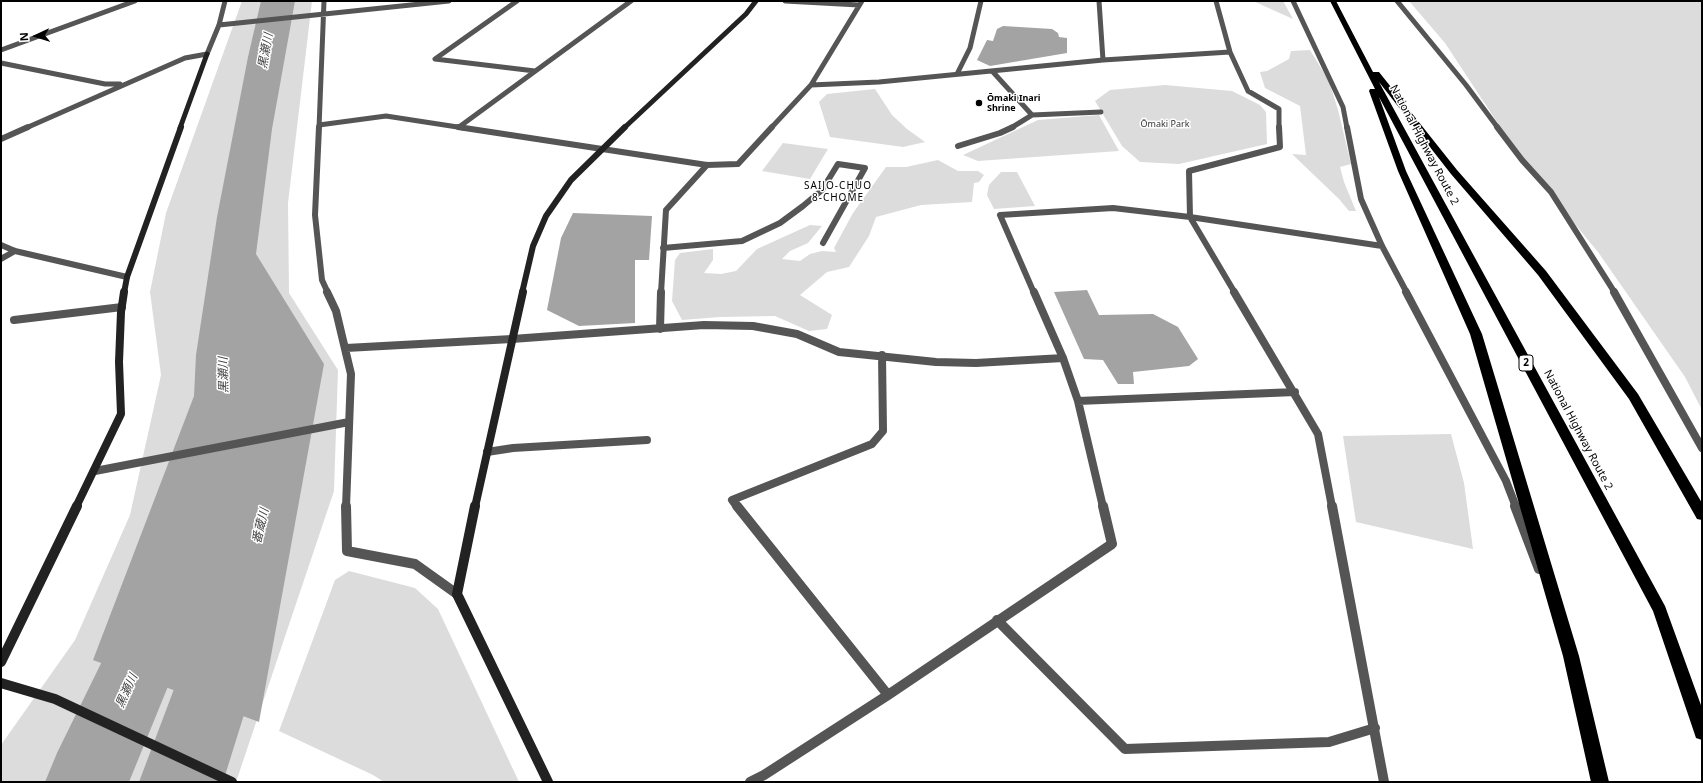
<!DOCTYPE html>
<meta charset="utf-8">
<style>
body{margin:0}
#map{position:relative;width:1703px;height:783px;overflow:hidden;background:#fff;font-family:"Noto Sans",sans-serif}
canvas{display:block}
.frame{position:absolute;inset:0;border:2px solid #000;pointer-events:none}
.north{position:absolute;left:16px;top:16px;width:40px;height:40px;-webkit-text-stroke:3px #fff;paint-order:stroke;rotate:266deg;font-size:11px;font-weight:700;line-height:16px;text-align:center;color:#000}
.north::after{content:'';display:block;margin:auto;width:14px;height:18px;background:#000;clip-path:polygon(50% 0,100% 100%,50% 72%,0 100%)}
</style>
<div id="map">
<canvas width="1703" height="783"></canvas>
<div class="frame"></div>
<div class="north">N</div>
</div>
<script>
const context = document.querySelector('canvas').getContext('2d');
context.lineJoin = 'round';
function paint(path, color) { context.fillStyle = color; context.fill(path, 'evenodd'); }
const poly = rows => new Path2D(rows.map(r => 'M' + r).join(''));
function strokePath(path, color, width, dash) { context.strokeStyle = color; context.lineWidth = width; context.lineCap = dash ? 'butt' : 'round'; context.setLineDash(dash || []); context.stroke(path); }
function write(font, color, halo, rows, align = 'center') {
  context.font = font + ' "Noto Sans","Noto Sans JP",sans-serif'; context.lineWidth = 3; context.setLineDash([]); context.textBaseline = 'middle'; context.strokeStyle = halo; context.fillStyle = color; for (const [text, x, y, turn = 0] of rows) {
    context.save(); context.translate(x, y); context.rotate((+turn || 0) * Math.PI / 180); context.textAlign = isNaN(turn) ? turn : align; if (halo) context.strokeText(text, 0, 0); context.fillText(text, 0, 0); context.restore();
  }
}
const green = poly([
 [242,1,312,1,288,203,289,293,338,370,334,491,236,782,1,782,1,745,75,640,130,515,161,375,150,292,166,213],
 [1253,1,1283,1,1293,19],
 [1409,1,1702,1,1702,410,1685,377,1598,252,1522,160,1445,43],
 [1310,50,1329,81,1338,110,1351,164,1340,167,1344,182,1356,211,1349,211,1339,199,1292,154,1306,155,1300,106,1265,88,1260,72,1267,71,1289,59,1291,51],
 [1165,85,1232,91,1260,105,1266,112,1267,144,1179,164,1140,162,1122,146,1095,101,1110,90],
 [875,89,892,115,907,129,925,142,903,147,830,137,819,102,827,94],
 [1099,115,1119,151,978,161,963,155,1038,120],
 [783,143,828,149,810,179,762,171],
 [938,160,958,171,978,171,984,175,979,182,974,183,972,202,921,205,876,217,869,236,849,267,827,272,800,295,832,315,827,329,809,331,775,316,720,317,682,320,672,301,675,260,680,253,713,249,713,260,704,273,721,274,736,271,757,249,810,225,822,226,808,243,790,251,782,259,800,261,810,254,822,251,836,252,834,248,853,213,886,167,906,167],
 [1001,172,1017,172,1035,206,994,209,987,195,989,185],
 [1451,434,1464,483,1473,549,1356,522,1343,436],
 [349,571,415,588,438,609,519,782,384,782,373,775,279,731,335,580]
]);
const water = poly([
 [261,1,295,1,272,129,256,254,324,364,259,722,93,660,194,396,196,355,217,217,248,57],
 [1003,26,1052,29,1058,33,1059,37,1067,38,1067,53,990,66,977,60,987,40,993,41,997,29],
 [573,213,652,216,649,260,635,260,635,323,579,326,547,310,561,238],
 [1087,290,1099,315,1153,314,1178,327,1198,359,1189,366,1133,372,1134,384,1118,384,1103,360,1084,359,1054,292]
]);
const river = poly([
 [166,573,191,582,202,603,129,782,45,782,57,753,141,582,166,573],
 [234,597,260,606,271,628,223,782,139,782,197,628,208,606,234,597]
]);
const streetFar3 = poly([
 [517,1,435,59,535,71],
 [785,1,859,5],
 [1099,1,1103,60],
 [1216,1,1230,52,1248,91,1279,109,1279,128],
 [1293,1,1343,107,1347,128],
 [1397,1,1466,85,1498,128],
 [219,25,449,1],
 [1,50,135,1],
 [1,63,105,84,120,84],
 [993,72,1032,115,1101,112],
 [957,74,970,48,981,1],
 [811,85,879,82,1103,60,1230,52],
 [319,125,386,116,464,128],
 [459,127,631,1],
 [26,128,185,58,207,54,219,25,225,1],
 [319,128,324,1],
 [771,128,811,85,862,1],
 [1011,128,1032,115]
]);
const streetFar2 = poly([
 [319,127,315,215,322,280,328,293],
 [458,127,707,165,738,164,772,127],
 [1347,127,1361,199,1382,246,1407,293],
 [1497,127,1522,160,1551,192,1615,293],
 [1,139,28,127],
 [958,146,1000,133,1013,127],
 [1,245,15,251,127,277],
 [663,248,742,241,780,223,803,206,822,190,838,164,865,168,823,243],
 [1,259,15,251],
 [661,293,666,210,707,165],
 [1034,293,1000,215,1113,208,1190,217,1382,246],
 [1235,293,1190,217,1189,171,1280,147,1279,127]
]);
const streetFar1 = poly([
 [327,292,336,311,351,374,346,507],
 [1034,292,1063,358,1078,401,1103,507],
 [1234,292,1318,434,1332,507],
 [1406,292,1506,481,1516,507],
 [1614,292,1702,448],
 [14,320,122,307],
 [660,329,661,292],
 [346,348,512,339,704,325,753,326,797,334,839,352,936,362,976,363,1063,358],
 [1078,401,1295,392],
 [487,452,513,448,647,440],
 [95,471,349,422],
 [737,507,732,500,872,444,883,431,882,355]
]);
const street = poly([
 [346,506,347,551,415,564,457,594],
 [737,506,888,695],
 [1332,506,1384,782],
 [1515,506,1539,569],
 [997,620,1125,749,1329,742,1375,728],
 [750,782,764,775,888,695,1112,544,1103,506]
]);
const secondaryFar3 = poly([
 [180,128,207,54],
 [624,128,746,14,756,1]
]);
const secondaryFar2 = poly([
 [124,293,127,277,181,127],
 [522,293,533,246,546,216,571,180,625,127]
]);
const secondaryFar1 = poly([
 [76,507,121,414,119,362,121,312,124,292],
 [475,507,523,292]
]);
const secondary = poly([
 [475,506,457,594,548,782],
 [1,662,77,506],
 [1,683,55,699,232,782]
]);
const highway = poly([
 [1330,1,1336,1,1373,72,1379,72,1457,170,1546,271,1638,394,1702,503,1702,520,1697,519,1629,399,1538,275,1451,174,1379,82,1665,606,1702,708,1702,740,1696,738,1694,732,1653,611,1379,97,1406,171,1482,334,1579,656,1609,782,1591,782,1563,656,1470,334,1398,171,1369,91,1370,89,1375,89,1330,1]
]);
const markers = [
 [979,103,4,"#000"]
];
const farPoinames = [
 ["Ōmaki Inari",987,98],
 ["Shrine",987,108]
];
const farParknames = [
 ["Ōmaki Park",1165,124]
];
const farNeighbourhoodnames = [
 ["SAIJO-CHUO",838,186],
 ["8-CHOME",838,198]
];
const shields = [
 [1526,363,14]
];
const shieldNames = [
 ["2",1526,363]
];
const streetNames = [
 ["National Highway Route 2",1424,145,62],
 ["National Highway Route 2",1578,430,62]
];
const waterNames = [
 ["黒瀬川",266,51,-80],
 ["黒瀬川",224,375,-91],
 ["番蔵川",261,526,-77],
 ["黒瀬川",127,691,-66]
];
paint(green, '#dcdcdc');
paint(water, '#a3a3a3');
paint(river, '#a3a3a3');
strokePath(streetFar3, '#555', 5);
strokePath(streetFar2, '#555', 6);
strokePath(streetFar1, '#555', 8);
strokePath(street, '#555', 10);
strokePath(secondaryFar3, '#222', 5);
strokePath(secondaryFar2, '#222', 6);
strokePath(secondaryFar1, '#222', 8);
strokePath(secondary, '#222', 10);
paint(highway, '#000');
for (const [x, y, r, color] of markers) { const dot = new Path2D(); dot.arc(x, y, r, 0, 2 * Math.PI); context.fillStyle = color; context.fill(dot); strokePath(dot, '#fff', 1.5); }
write('bold 9px', '#000', '#fff', farPoinames, 'left');
write('9px', '#333', '#fff', farParknames);
context.letterSpacing = '1px';
write('10px', '#000', '#fff', farNeighbourhoodnames);
context.letterSpacing = '0px';
for (const [x, y, w] of shields) { const box = new Path2D(); box.roundRect(x - w / 2, y - 8, w, 16, 3); context.fillStyle = '#fff'; context.fill(box); strokePath(box, '#000', 1); }
write('bold 10px', '#000', null, shieldNames);
write('11px', '#000', '#fff', streetNames);
write('italic 12px', '#444', '#fff', waterNames);
</script>
